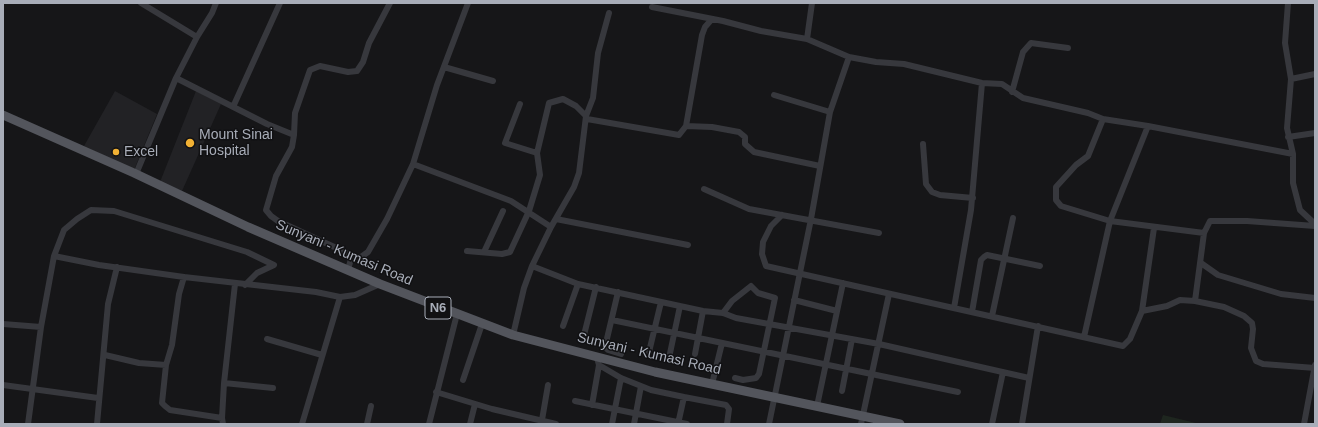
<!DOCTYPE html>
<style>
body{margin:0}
#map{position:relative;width:1318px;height:427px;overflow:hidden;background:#161618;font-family:Helvetica,sans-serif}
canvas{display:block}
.frame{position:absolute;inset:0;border:4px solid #a8adb8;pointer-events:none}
</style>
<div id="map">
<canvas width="1318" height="427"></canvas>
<div class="frame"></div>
</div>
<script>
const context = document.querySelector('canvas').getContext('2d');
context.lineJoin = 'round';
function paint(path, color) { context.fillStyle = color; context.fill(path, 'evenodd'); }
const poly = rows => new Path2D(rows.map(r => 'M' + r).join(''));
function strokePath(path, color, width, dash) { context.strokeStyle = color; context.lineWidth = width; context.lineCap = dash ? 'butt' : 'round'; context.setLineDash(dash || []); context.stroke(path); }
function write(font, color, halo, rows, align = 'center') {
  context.font = font + ' Helvetica,sans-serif'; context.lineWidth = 3; context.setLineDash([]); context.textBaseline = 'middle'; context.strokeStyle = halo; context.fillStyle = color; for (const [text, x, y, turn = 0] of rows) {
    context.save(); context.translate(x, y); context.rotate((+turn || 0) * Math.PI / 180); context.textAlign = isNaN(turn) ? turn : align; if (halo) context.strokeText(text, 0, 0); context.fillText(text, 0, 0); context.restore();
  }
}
const built = poly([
 [115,91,157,114,134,170,84,146],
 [196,91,221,104,182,191,160,182]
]);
const green = poly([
 [1163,415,1200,424,1160,424]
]);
const minor = poly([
 [141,3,197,37],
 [812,3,807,39,849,57,876,62,904,64,982,83,1002,84,1023,98,1088,113,1103,119,1148,126,1293,154],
 [1288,3,1285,43,1291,79,1287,128,1293,154,1293,183,1300,210,1315,224],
 [652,7,723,21,761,31,807,39],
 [444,67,493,81],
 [176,78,267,124,294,135,292,147,276,176,266,210,271,216,278,221,356,257,361,257,368,252,387,219,413,164,437,85,468,3],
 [1291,79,1315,74],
 [1012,92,1023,52,1031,43,1068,48],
 [774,95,830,112],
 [520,104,505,143,537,153],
 [233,107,280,3],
 [587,119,679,135,686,126,702,35,705,27,712,19],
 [1103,119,1088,156,1076,165,1056,187,1056,200,1061,206,1110,221,1204,233],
 [686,126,712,127,739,132,745,137,745,144,754,152,820,166],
 [294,135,295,113,310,70,320,66,348,72,357,71,363,62,369,43,390,3],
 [1288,137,1315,133],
 [923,144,926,184,932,192,940,195,973,198],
 [413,164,511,201,551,227],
 [136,174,176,78,197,37,212,13,216,3],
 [704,189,749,209,879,233],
 [782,215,771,226,763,242,762,254,766,266,1123,346,1130,339,1142,311,1154,228],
 [556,219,688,245],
 [467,251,502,254,510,252,529,211,540,175,537,153,549,103,563,99,576,106,586,116],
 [484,252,503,211],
 [54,256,64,230,77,219,91,210,114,211,247,252,274,265,257,273,245,285],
 [1201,263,1218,275,1281,294,1315,298],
 [532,266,551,227,574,187,579,173,586,116,593,98,598,53,609,13],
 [348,270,352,255],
 [618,292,605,347,608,350,621,354],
 [794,300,837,311],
 [1195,301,1204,233,1210,221,1247,221,1315,226],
 [954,308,971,210,982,83],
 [1142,311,1167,306,1180,300,1195,301,1224,307,1244,316,1252,323,1253,329,1251,348,1256,361,1263,364,1315,368],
 [972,312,981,260,984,257,987,255,1040,266],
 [723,313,732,301,751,286,758,293,775,298,759,374,756,378,743,380,735,378],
 [992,316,1013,218],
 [612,320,958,392],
 [3,324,41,327,28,424],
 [563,326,578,284],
 [41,327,54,256,99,265,184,277,316,292,340,297,355,295,380,284],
 [513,335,524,288,532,266,578,284,703,311,723,313,736,318,879,344,1029,378],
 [584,335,596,287],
 [1084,337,1110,221,1148,126],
 [267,339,322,355],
 [649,352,661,302],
 [695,354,703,311],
 [105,355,139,363,166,365,172,345,179,294,184,277],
 [597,358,599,365,621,378,651,390,684,397,678,424],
 [669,358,680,306],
 [166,365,162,403,165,406,170,410,222,418],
 [463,380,482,324],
 [224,383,273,388],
 [712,384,722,343],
 [3,385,98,398],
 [842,391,852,339],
 [436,392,492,409,556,424],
 [684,397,726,405,729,409,727,424],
 [575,401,687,424],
 [592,405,599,365],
 [817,406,843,283],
 [542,420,548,385],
 [97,424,108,304,117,267],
 [223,424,222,418,224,383,235,284],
 [302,424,340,297],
 [367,424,371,406],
 [429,424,457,314],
 [470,424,475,404],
 [612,424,621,378],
 [634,424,641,386],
 [769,424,811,219,830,112,849,57],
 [861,424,889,294],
 [992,424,1003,372],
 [1022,424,1038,326],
 [1304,424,1315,365]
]);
const primary = poly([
 [3,115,134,173,248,227,380,284,513,335,655,372,900,424]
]);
const markers = [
 [190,143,5,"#f2b134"],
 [116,152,4,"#f2b134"]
];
const shields = [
 [438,308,26]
];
const shieldNames = [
 ["N6",438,308]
];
const poiNames = [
 ["Mount Sinai",199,135],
 ["Hospital",199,151],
 ["Excel",124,152]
];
const streetNames = [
 ["Sunyani - Kumasi Road",344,253,23],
 ["Sunyani - Kumasi Road",649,354,13]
];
paint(built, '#222225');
paint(green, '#1e261f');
strokePath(minor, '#37383d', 6);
strokePath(primary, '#53555c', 9);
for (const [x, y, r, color] of markers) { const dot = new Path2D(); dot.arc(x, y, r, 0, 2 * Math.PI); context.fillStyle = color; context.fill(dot); strokePath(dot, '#111113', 1.5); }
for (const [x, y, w] of shields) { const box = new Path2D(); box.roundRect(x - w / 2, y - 11, w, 22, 3); context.fillStyle = '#111113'; context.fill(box); strokePath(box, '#a8adb8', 1); }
write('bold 13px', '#a8adb8', null, shieldNames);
write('14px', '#a8adb8', '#111113', poiNames, 'left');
write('14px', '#a8adb8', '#111113', streetNames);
</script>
